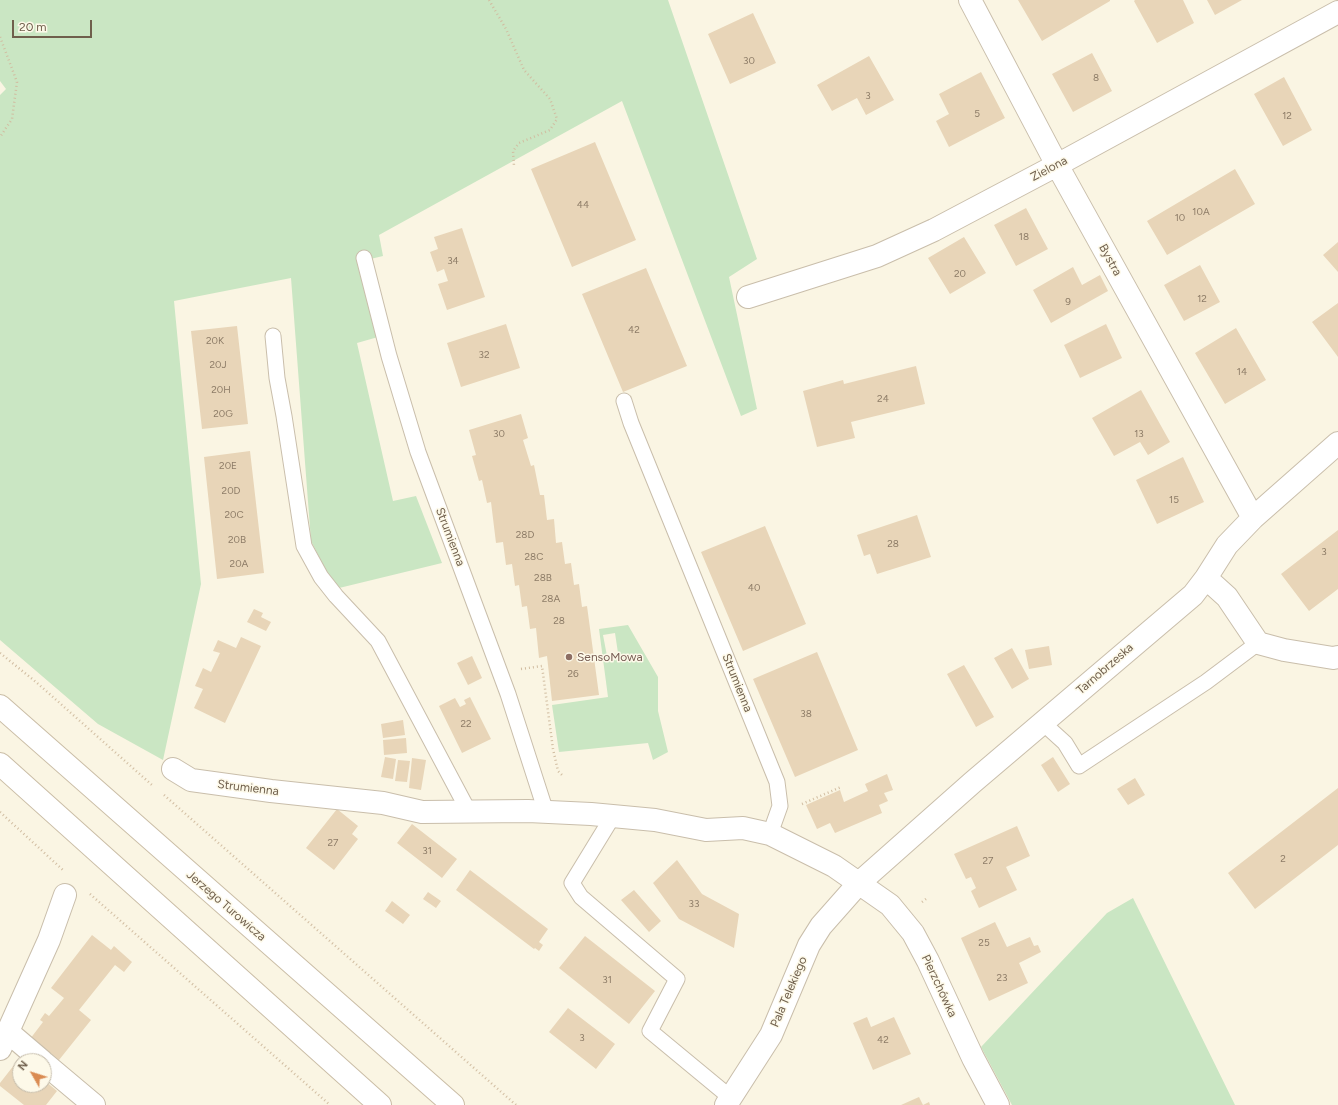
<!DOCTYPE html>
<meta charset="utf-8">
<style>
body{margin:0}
#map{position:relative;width:1338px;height:1105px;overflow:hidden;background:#faf5e3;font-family:Figtree,sans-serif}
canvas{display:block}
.north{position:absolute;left:12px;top:1053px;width:40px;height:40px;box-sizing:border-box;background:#fdf9e9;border:1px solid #c4bbaa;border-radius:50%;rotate:309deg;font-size:11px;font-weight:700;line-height:16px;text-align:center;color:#6f5f4c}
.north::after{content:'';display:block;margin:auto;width:14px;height:18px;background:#da8b52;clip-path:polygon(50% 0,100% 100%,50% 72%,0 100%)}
.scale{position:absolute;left:12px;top:20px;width:80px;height:18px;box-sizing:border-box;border:2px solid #6f5f4c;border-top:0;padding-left:5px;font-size:12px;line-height:14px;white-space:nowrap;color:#6f5f4c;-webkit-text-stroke:3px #fdf9e9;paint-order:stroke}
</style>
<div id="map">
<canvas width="1338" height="1105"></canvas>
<div class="north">N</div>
<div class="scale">20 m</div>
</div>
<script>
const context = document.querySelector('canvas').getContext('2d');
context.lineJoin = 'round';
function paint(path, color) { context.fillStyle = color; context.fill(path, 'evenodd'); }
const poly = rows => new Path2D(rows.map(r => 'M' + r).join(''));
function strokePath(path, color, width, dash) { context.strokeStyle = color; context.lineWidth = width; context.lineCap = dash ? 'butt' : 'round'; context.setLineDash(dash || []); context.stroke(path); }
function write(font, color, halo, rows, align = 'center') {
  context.font = font + ' Figtree,sans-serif'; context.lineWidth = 3; context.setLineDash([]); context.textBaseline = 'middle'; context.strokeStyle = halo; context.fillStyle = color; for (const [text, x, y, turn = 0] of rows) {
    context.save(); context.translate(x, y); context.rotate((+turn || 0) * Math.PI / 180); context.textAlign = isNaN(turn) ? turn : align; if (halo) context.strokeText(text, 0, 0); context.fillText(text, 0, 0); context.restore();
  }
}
const green = poly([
 [0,0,668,0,757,259,729,277,757,409,741,416,622,101,379,235,383,256,362,261,378,337,357,343,393,501,416,496,442,563,335,589,311,541,291,278,174,301,201,584,163,760,98,724,0,640,0,95,6,89,0,81],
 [628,625,658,677,658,711,668,752,653,760,648,743,559,752,552,705,608,697,599,629],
 [615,633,618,653,607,656,603,635],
 [1133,898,1235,1105,1012,1105,981,1047,1107,913]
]);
const building = poly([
 [1018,0,1110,0,1110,1,1042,41],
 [1135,0,1183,0,1194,23,1157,43,1134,1],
 [1207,0,1242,0,1215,15],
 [753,13,776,63,730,84,708,34],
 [1092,53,1112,91,1073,112,1052,74],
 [869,56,894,100,866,115,857,98,832,111,817,85],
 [981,72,1005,118,949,147,936,121,949,114,939,94],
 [1284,77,1312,130,1283,146,1254,94],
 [595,142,636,240,572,267,531,169],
 [1235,169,1255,204,1167,255,1147,221],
 [1026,208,1048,249,1016,266,994,225],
 [462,228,485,297,447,310,438,284,448,281,444,269,437,272,430,252,438,249,434,237],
 [964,237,986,273,950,294,928,258],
 [1338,242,1338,272,1323,255],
 [1200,265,1220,302,1184,321,1164,285],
 [1073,267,1082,285,1100,275,1108,291,1051,323,1033,290],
 [646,268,687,366,623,392,582,294],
 [1338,303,1338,357,1312,322],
 [506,324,520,368,461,387,447,343],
 [1106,324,1122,358,1080,378,1064,345],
 [237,326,248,424,202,429,191,331],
 [1236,328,1266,380,1225,404,1195,353],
 [916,366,925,404,851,422,855,438,817,447,803,391,843,380,844,384],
 [1141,390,1170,442,1148,455,1140,442,1114,456,1092,418],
 [521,414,528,438,523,440,531,466,534,465,540,495,544,495,547,520,554,519,556,543,562,542,565,564,571,563,574,585,579,584,582,607,587,606,599,695,552,701,547,656,539,658,536,628,530,629,527,606,522,607,519,585,515,586,512,564,506,565,503,542,496,543,491,502,487,503,482,480,479,481,472,456,476,455,469,430],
 [250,451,264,573,217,579,204,457],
 [1183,457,1204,502,1157,524,1136,480],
 [917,515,931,557,877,574,870,554,864,556,857,535],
 [765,526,806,624,743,651,701,552],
 [1338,530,1338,589,1309,611,1281,574],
 [254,609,263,613,261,617,271,622,266,631,247,622],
 [241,637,261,646,225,723,194,708,203,689,195,686,203,668,211,672,220,653,213,651,218,640,236,648],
 [1049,646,1052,665,1029,669,1025,650],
 [1012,648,1029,679,1012,689,994,658],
 [817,652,858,750,795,777,753,679],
 [472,656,482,678,468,685,457,663],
 [964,665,994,717,976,727,947,674],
 [470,697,491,739,462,753,439,706,455,698,460,707,466,704,464,700],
 [403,720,405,735,383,738,381,724],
 [406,738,407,753,384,755,383,740],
 [385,757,396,759,393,779,381,777],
 [1053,757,1070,784,1058,792,1041,765],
 [412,758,426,760,421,790,409,788],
 [398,760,410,761,407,782,395,781],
 [887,774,893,790,884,793,888,801,879,805,882,813,835,833,830,823,817,829,806,805,840,790,844,802,868,791,865,784],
 [1135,778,1145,795,1128,805,1117,789],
 [1338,788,1338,845,1255,909,1228,873],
 [337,809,358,826,352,834,358,839,334,870,306,848],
 [412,824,457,859,442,878,397,843],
 [1017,826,1030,856,1006,867,1017,890,979,908,971,891,976,888,971,877,966,879,954,854],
 [677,860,702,894,739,914,734,948,679,919,653,883],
 [470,870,548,929,539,942,543,945,539,951,535,948,534,949,456,890],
 [634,890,661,921,649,932,621,900],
 [428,892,441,901,436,908,423,899],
 [392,901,410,915,403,924,385,911],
 [995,922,1007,947,1030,937,1034,946,1038,945,1041,952,1019,963,1028,983,989,1001,961,938],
 [92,935,111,950,114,946,132,962,124,972,115,965,79,1010,91,1020,55,1065,27,1043,43,1022,40,1020,45,1013,49,1016,64,998,51,988],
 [585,936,655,991,629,1024,559,968],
 [568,1008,615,1044,596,1069,549,1032],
 [867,1017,871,1027,894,1017,911,1054,873,1070,853,1023],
 [18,1060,20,1061,20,1085,44,1085,44,1080,57,1091,46,1105,24,1105,0,1086,0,1083],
 [919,1097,923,1105,929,1102,930,1105,901,1105]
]);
const path = poly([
 [489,0,506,29,524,70,550,99,557,119,550,130,519,143,513,151,514,166],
 [0,37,17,82,12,119,0,137],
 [0,653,36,682,152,785],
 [521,669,542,666,553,749,558,771,563,776],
 [164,795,516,1105],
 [802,804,841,787],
 [0,812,64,871],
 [90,894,330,1105],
 [922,902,926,899]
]);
const service = poly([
 [364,258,389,356,418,452,508,694,546,812],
 [273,336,277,378,284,416,304,546,321,577,336,596,378,641,469,812],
 [624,401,631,423,777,782,780,806,770,834],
 [1043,723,1065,743,1079,766,1206,682,1258,643],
 [613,816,572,883,581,897,677,979,650,1031,731,1098]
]);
const minor = poly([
 [970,0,1057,165,1253,518],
 [748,297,877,256,934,230,1057,165,1338,12],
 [1206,578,1227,597,1258,643,1284,650,1333,658,1338,657],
 [173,769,191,780,271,791,383,803,422,812,528,811,591,814,655,820,706,830,743,828,770,834,834,866,890,905,913,933,928,961,973,1058,998,1105],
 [8,1032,42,1061],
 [0,1049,49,940,65,895],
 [44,1063,94,1105],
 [726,1105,771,1035,809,945,821,926,859,883,973,782,1193,595,1206,578,1227,545,1253,518,1338,443]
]);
const secondary = poly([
 [0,706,453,1105],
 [0,764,380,1105]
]);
const markers = [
 [569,657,4,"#8d6e63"]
];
const numberNames = [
 ["30",749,61],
 ["8",1096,78],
 ["3",868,96],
 ["5",977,114],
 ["12",1287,116],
 ["44",583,205],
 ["10A",1201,212],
 ["10",1180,218],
 ["18",1024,237],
 ["34",453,261],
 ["20",960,274],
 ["12",1202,299],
 ["9",1068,302],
 ["42",634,330],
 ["20K",215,341],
 ["32",484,355],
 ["20J",218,365],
 ["14",1242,372],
 ["20H",221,390],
 ["24",883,399],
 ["20G",223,414],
 ["30",499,434],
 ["13",1139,434],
 ["20E",228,466],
 ["20D",231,491],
 ["15",1174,500],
 ["20C",234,515],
 ["28D",525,535],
 ["20B",237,540],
 ["28",893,544],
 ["3",1324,552],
 ["28C",534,557],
 ["20A",239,564],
 ["28B",543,578],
 ["40",754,588],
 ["28A",551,599],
 ["28",559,621],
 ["26",573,674],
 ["38",806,714],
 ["22",466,724],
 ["27",333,843],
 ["31",427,851],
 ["2",1283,859],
 ["27",988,861],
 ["33",694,904],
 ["25",984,943],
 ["23",1002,978],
 ["31",607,980],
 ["3",582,1038],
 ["42",883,1040]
];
const streetNames = [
 ["Zielona",1049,169,-28],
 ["Bystra",1110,260,61],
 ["Strumienna",450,537,69],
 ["Tarnobrzeska",1105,669,-41],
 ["Strumienna",737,683,68],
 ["Strumienna",248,788,7],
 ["Jerzego Turowicza",226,906,41],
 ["Pierzchówka",939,986,65],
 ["Pala Telekiego",789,992,-67]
];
const educationNames = [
 ["SensoMowa",577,657]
];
paint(green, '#cae6c3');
paint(building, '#e8d5b8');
strokePath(service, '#c9beab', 17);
strokePath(minor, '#c9beab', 24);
strokePath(secondary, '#cabda6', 24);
strokePath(path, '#d1bda1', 2.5, [1, 3]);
strokePath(service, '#fff', 15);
strokePath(minor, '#fff', 22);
strokePath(secondary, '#fff', 22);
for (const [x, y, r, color] of markers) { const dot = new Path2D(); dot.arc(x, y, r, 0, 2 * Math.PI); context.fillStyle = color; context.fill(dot); strokePath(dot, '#fdf9e9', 1.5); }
write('10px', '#8d7c67', null, numberNames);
write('12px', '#6f5f4c', '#fdf9e9', streetNames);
write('12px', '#785e54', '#fdf9e9', educationNames, 'left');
</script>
